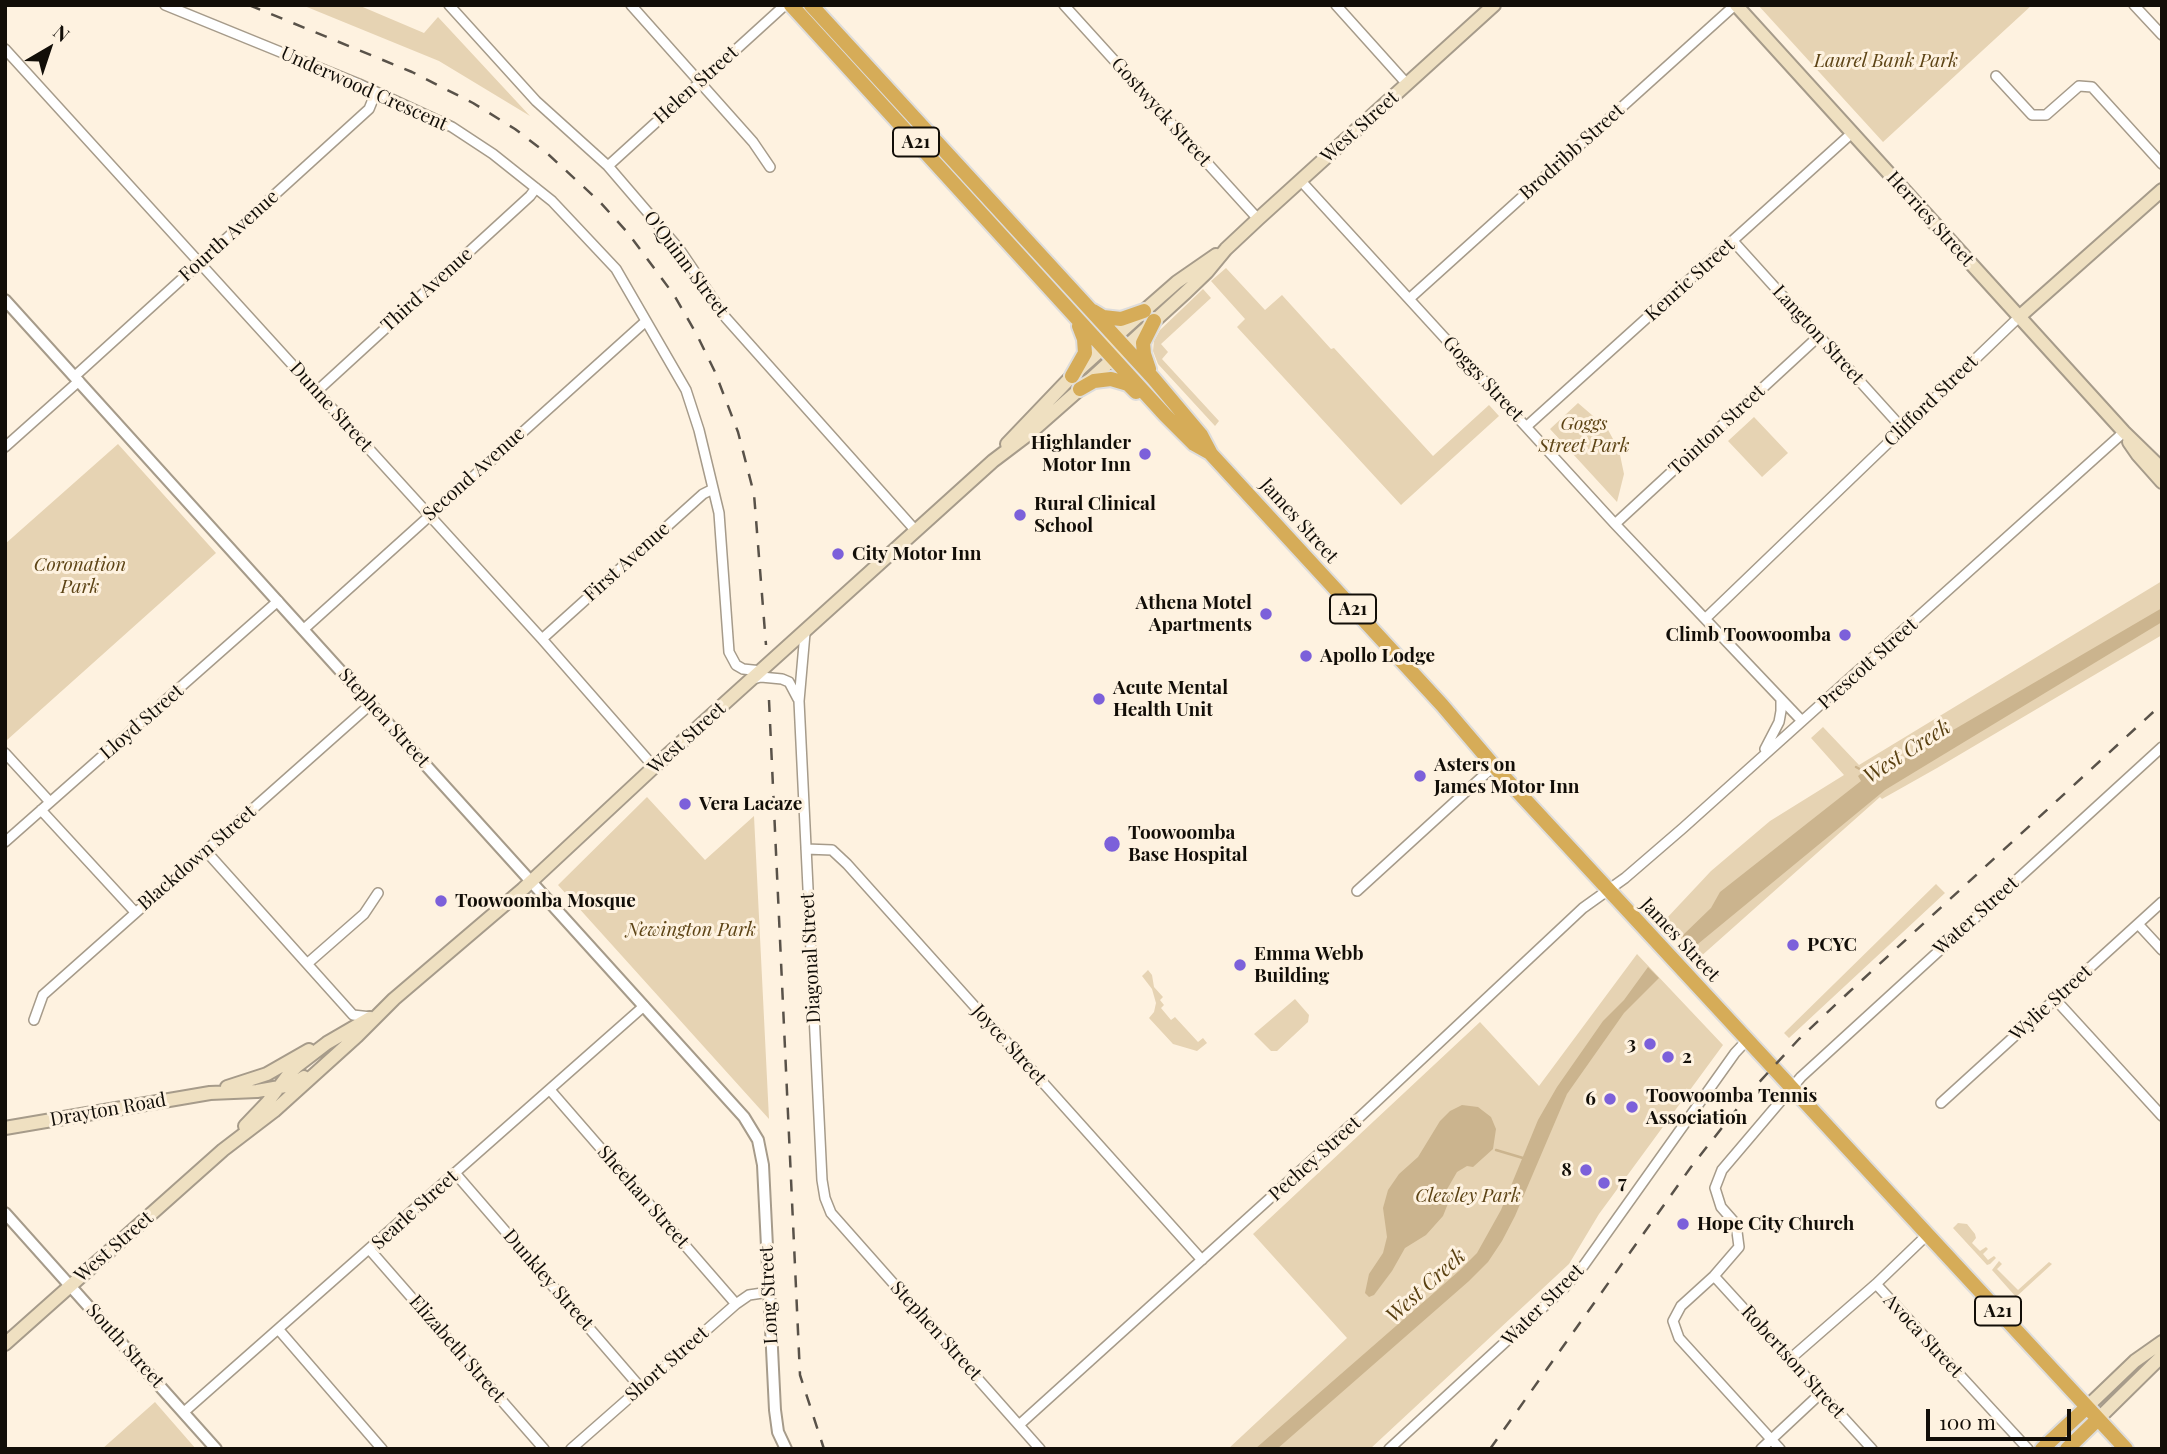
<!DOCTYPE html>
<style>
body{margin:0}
#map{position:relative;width:2167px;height:1454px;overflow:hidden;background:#fef2e0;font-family:"Playfair Display",serif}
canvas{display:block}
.frame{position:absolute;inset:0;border:7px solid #120e08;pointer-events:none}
.north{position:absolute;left:14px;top:14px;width:70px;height:70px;-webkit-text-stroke:5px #fef2e0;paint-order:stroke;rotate:39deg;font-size:19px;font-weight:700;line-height:28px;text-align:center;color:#120e08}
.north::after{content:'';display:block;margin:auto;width:24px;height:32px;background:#120e08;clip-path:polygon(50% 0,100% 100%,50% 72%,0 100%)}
.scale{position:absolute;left:1926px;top:1409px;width:145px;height:32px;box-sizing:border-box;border:4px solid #120e08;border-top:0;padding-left:9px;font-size:21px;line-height:24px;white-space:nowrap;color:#120e08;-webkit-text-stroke:5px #fef2e0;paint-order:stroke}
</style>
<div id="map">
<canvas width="2167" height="1454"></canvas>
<div class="frame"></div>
<div class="north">N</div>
<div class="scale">100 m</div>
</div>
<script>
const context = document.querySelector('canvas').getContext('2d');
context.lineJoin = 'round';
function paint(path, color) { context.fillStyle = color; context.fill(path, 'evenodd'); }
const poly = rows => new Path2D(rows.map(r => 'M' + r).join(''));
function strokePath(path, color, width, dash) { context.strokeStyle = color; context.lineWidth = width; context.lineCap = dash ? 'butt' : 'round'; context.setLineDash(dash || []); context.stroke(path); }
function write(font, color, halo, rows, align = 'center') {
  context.font = font + ' "Playfair Display",serif'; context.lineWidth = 6; context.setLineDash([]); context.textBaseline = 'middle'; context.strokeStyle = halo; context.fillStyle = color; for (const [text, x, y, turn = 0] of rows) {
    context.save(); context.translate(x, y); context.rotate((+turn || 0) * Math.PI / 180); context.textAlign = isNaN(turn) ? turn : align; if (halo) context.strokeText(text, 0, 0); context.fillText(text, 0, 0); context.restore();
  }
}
const green = poly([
 [302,5,358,5,424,33,438,17,530,116,439,61],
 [1758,5,2032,5,1883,142],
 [1226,268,1265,310,1282,295,1331,349,1334,348,1433,456,1489,405,1499,416,1401,505,1237,327,1245,319,1211,281],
 [1203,289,1211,298,1161,344,1168,352,1162,359,1219,421,1215,426,1158,364,1153,351,1154,341,1160,330],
 [1578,403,1607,428,1619,450,1624,474,1617,502,1550,429],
 [1754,417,1788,453,1762,477,1728,441],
 [118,444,216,553,7,740,5,544],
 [2162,581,2162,635,1937,768,1882,799,1880,797,1699,958,1675,932,1666,919,1711,871,1770,821,1844,775,1811,738,1823,727,1859,765],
 [647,797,705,860,754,816,769,1119,558,885],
 [1936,884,1945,893,1789,1038,1784,1033],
 [1637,954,1723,1045,1599,1214,1569,1264,1370,1449,1228,1449,1347,1338,1253,1234,1480,1022,1539,1086],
 [1148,970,1152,975,1154,987,1163,997,1160,1000,1164,1005,1161,1008,1171,1020,1175,1017,1198,1042,1203,1038,1207,1043,1197,1051,1173,1044,1149,1018,1154,1012,1156,1003,1152,989,1142,976],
 [1295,999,1309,1015,1308,1022,1277,1051,1271,1051,1254,1034],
 [1958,1223,1967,1224,1975,1234,1976,1238,1972,1243,1980,1251,1986,1247,1988,1249,1983,1254,1988,1260,1994,1256,1996,1258,1990,1264,1987,1265,1953,1228],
 [1999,1261,2002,1264,1997,1269,2018,1290,2049,1262,2052,1264,2016,1297,1992,1270],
 [155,1402,196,1449,102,1449]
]);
const water = poly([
 [2162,608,2162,622,1885,790,1693,948,1682,936,1711,908,1720,892,1861,781,1858,776,1869,767,1883,771],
 [1648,967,1659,978,1624,1013,1567,1094,1515,1216,1502,1241,1488,1262,1469,1281,1277,1449,1255,1449,1459,1271,1477,1253,1501,1210,1538,1120,1557,1087,1603,1021,1624,1000],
 [1462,1105,1478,1107,1491,1117,1496,1129,1493,1149,1473,1167,1467,1166,1457,1172,1442,1198,1449,1201,1443,1216,1426,1235,1405,1248,1392,1271,1374,1295,1369,1297,1365,1293,1369,1274,1383,1253,1387,1237,1383,1208,1388,1190,1399,1174,1418,1157,1440,1121,1450,1111]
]);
const stream = poly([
 [1856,767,1865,772],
 [1496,1150,1523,1158]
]);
const minor = poly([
 [165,5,359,84,452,127,493,154,552,201,616,269,686,390,699,430,719,513,729,652,736,665,743,669,762,671],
 [449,5,536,101,608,166,680,250,726,318,916,531],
 [631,5,753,142,770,167],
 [1064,5,1258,219],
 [1336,5,1407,84],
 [2134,5,2162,35],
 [5,49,542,639,654,767],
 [1996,76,2032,115,2046,115,2079,86,2092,87,2162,164],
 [608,166,785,5],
 [1301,181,1615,524,1802,721],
 [1733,241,1903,429],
 [1409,299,1735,5],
 [75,376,369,109,376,92],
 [317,391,530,196,536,188],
 [1527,426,1852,133],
 [5,447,79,381],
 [1615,524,1819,336],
 [1706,618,2019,317],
 [304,629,646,321],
 [805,633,799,701,822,1180,825,1198,831,1213,1040,1449],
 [542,639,703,494,713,489],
 [753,679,761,677,782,679,789,682,798,699],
 [1765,749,1779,722,1781,711,1781,699],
 [5,753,50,802],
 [41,810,135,912],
 [5,842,278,601],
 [806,849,832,850,847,864,1202,1260],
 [205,850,353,1015,371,1017],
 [1357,891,1494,766],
 [2138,924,2162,950],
 [308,963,364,914,378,893],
 [2055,999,2162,1116],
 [34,1020,43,995,371,704],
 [550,1090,736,1304],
 [1941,1103,2162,902],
 [455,1173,640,1387],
 [370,1250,544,1449],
 [1714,1276,1872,1449],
 [1876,1284,2028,1449],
 [279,1330,382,1449],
 [1790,1359,1876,1284,1927,1235],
 [184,1412,644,1006],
 [1019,1425,1362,1115,1583,908,1625,878,1683,828,2124,432],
 [571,1449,736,1304,749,1295,769,1292],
 [1389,1449,1564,1288,1584,1265,1735,1053,1748,1039],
 [1761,1449,1821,1393],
 [1780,1449,1679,1338,1673,1321,1681,1306,1714,1276,1739,1247,1736,1224,1721,1207,1715,1188,1722,1170,1801,1077,2162,747]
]);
const tertiary = poly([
 [5,300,744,1117,758,1140,763,1165,775,1410,778,1432,786,1449],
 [5,1213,216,1449]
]);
const secondary = poly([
 [1736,5,2124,432,2162,469],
 [2019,317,2162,190],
 [2129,442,2138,455,2162,482],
 [1007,444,1072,376,1144,311,1177,282,1216,255],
 [227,1087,267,1074,309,1050],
 [245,1126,267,1103,288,1075,297,1066,327,1043,370,1018],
 [5,1128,210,1093,257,1091,291,1085,304,1077],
 [5,1344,223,1150,274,1111,357,1036,394,999,523,889,654,767,993,461,1030,433,1080,389,1185,293,1207,272,1226,249,1258,219,1494,5],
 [2087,1407,2135,1361,2162,1342],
 [2098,1419,2162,1356]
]);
const trunk = poly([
 [791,5,1165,415,1194,444,1210,453],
 [811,5,1153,378,1201,435,1211,454,1442,705,1494,766,2126,1449],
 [1093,311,1103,317,1121,319,1144,311],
 [1149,369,1144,354,1143,343,1154,321],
 [1072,376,1085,353,1084,339,1079,326],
 [1080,389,1094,381,1111,379,1128,384,1136,392],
 [2042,1449,2087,1407],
 [2067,1449,2098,1419]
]);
const rail = poly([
 [249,5,412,72,473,103,515,129,549,155,600,202,628,233,674,295,697,335,715,372,738,432,754,494,766,645],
 [769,700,800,1375,824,1449],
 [1490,1449,1691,1167,1751,1091,1799,1039,1848,993,2162,704]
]);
const markers = [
 [1145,454,7,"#7c60da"],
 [1020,515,7,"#7c60da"],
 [838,554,7,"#7c60da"],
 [1266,614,7,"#7c60da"],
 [1845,635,7,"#7c60da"],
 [1306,656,7,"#7c60da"],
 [1099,699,7,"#7c60da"],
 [1420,776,7,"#7c60da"],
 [685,804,7,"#7c60da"],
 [1112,844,9,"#7c60da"],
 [441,901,7,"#7c60da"],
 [1793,945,7,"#7c60da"],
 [1240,965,7,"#7c60da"],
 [1650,1044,7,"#7c60da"],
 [1668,1057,7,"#7c60da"],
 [1610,1099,7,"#7c60da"],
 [1632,1107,7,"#7c60da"],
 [1586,1170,7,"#7c60da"],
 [1604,1183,7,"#7c60da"],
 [1683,1224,7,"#7c60da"]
];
const shields = [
 [916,142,46],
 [1353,609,46],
 [1998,1311,46]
];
const shieldNames = [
 ["A21",916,142],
 ["A21",1353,609],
 ["A21",1998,1311]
];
const parkNames = [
 ["Laurel Bank Park",1886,61],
 ["Goggs",1584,424],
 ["Street Park",1584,446],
 ["Coronation",80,565],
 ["Park",80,587],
 ["Newington Park",691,930],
 ["Clewley Park",1468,1196]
];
const streetNames = [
 ["Helen Street",696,85,-42],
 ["Underwood Crescent",364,89,24],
 ["Gostwyck Street",1161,112,48],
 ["West Street",1360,127,-42],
 ["Brodribb Street",1572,152,-42],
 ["Herries Street",1930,219,48],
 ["Fourth Avenue",229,236,-42],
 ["O'Quinn Street",686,264,53],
 ["Kenric Street",1690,280,-42],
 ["Third Avenue",427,290,-42],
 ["Langton Street",1818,335,48],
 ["Goggs Street",1483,379,47],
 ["Clifford Street",1931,401,-44],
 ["Dunne Street",331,407,48],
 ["Tointon Street",1717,430,-43],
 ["Second Avenue",474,474,-42],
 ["James Street",1299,521,48],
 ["First Avenue",627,562,-42],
 ["Prescott Street",1868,664,-42],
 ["Stephen Street",384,718,48],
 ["Lloyd Street",142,722,-41],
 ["West Street",687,738,-42],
 ["Blackdown Street",197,858,-41],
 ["Water Street",1976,916,-42],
 ["James Street",1680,940,47],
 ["Diagonal Street",811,958,-93],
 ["Wylie Street",2051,1003,-42],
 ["Joyce Street",1009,1045,48],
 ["Drayton Road",108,1110,-10],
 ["Pechey Street",1315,1159,-42],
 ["Sheehan Street",643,1197,49],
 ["Searle Street",415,1210,-42],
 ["West Street",114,1247,-41],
 ["Dunkley Street",548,1280,49],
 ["Long Street",769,1295,-93],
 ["Water Street",1543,1305,-45],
 ["Stephen Street",936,1331,48],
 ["Avoca Street",1923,1336,47],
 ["South Street",125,1346,48],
 ["Elizabeth Street",457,1349,49],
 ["Robertson Street",1793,1362,48],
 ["Short Street",667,1364,-41]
];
const poiNames = [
 ["Highlander",1131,443,"right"],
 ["Motor Inn",1131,465,"right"],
 ["Rural Clinical",1034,504],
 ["School",1034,526],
 ["City Motor Inn",852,554],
 ["Athena Motel",1252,603,"right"],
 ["Apartments",1252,625,"right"],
 ["Climb Toowoomba",1831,635,"right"],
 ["Apollo Lodge",1320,656],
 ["Acute Mental",1113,688],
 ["Health Unit",1113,710],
 ["Asters on",1434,765],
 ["James Motor Inn",1434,787],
 ["Vera Lacaze",699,804],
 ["Toowoomba",1128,833],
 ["Base Hospital",1128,855],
 ["Toowoomba Mosque",455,901],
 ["PCYC",1807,945],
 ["Emma Webb",1254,954],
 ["Building",1254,976],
 ["3",1636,1044,"right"],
 ["2",1682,1057],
 ["Toowoomba Tennis",1646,1096],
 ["Association",1646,1118],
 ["6",1596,1099,"right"],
 ["8",1572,1170,"right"],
 ["7",1618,1183],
 ["Hope City Church",1697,1224]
];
const waterNames = [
 ["West Creek",1907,752,-33],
 ["West Creek",1426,1286,-42]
];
paint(green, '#e6d3b3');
paint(water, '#cbb48e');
strokePath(stream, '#cbb48e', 2.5);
strokePath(minor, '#a69b8a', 12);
strokePath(tertiary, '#a69b8a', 14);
strokePath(secondary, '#a69b8a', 16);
strokePath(trunk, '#dedddc', 18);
strokePath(minor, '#fff', 9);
strokePath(tertiary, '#fff', 10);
strokePath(secondary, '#efe0c1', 12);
strokePath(trunk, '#d6ac58', 14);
strokePath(rail, '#595249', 2.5, [12, 12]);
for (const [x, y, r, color] of markers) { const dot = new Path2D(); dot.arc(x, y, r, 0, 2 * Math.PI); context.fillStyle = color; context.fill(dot); strokePath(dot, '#fef2e0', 2.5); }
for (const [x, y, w] of shields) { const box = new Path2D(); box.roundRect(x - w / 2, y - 14.5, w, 29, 5); context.fillStyle = '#fef2e0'; context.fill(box); strokePath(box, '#120e08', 2); }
write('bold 18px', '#120e08', null, shieldNames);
write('italic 19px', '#5d4416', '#fef2e0', parkNames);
write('19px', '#120e08', '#fef2e0', streetNames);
write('bold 19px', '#120e08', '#fef2e0', poiNames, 'left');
write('italic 21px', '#5a4112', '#fef2e0', waterNames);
</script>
